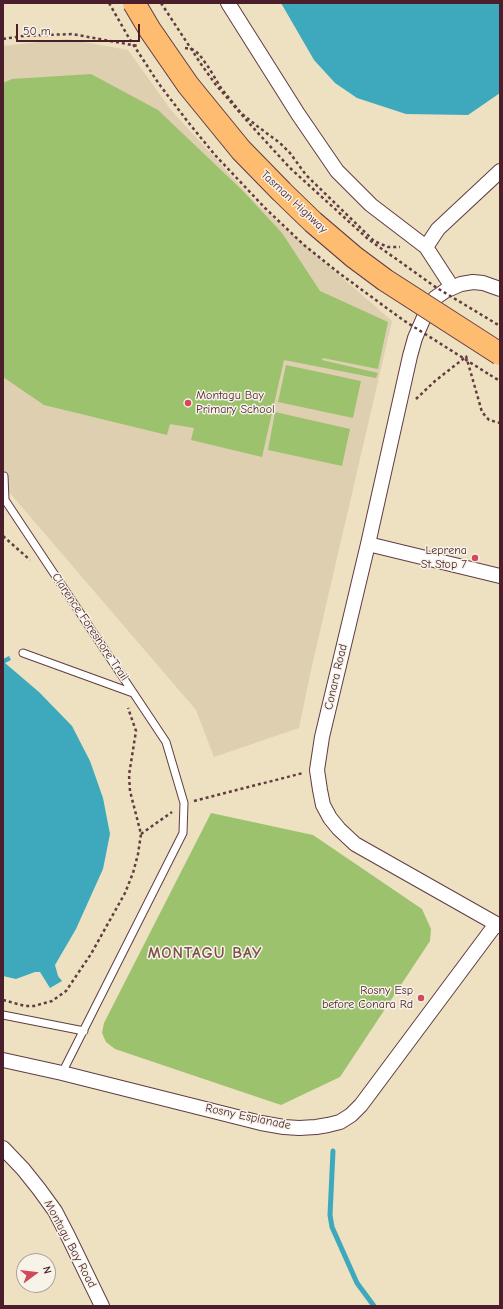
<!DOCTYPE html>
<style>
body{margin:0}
#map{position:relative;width:503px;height:1309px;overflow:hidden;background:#ede1c1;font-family:"Comic Neue",sans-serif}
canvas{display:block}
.frame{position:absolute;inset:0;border:4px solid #4a1f2b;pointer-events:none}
.north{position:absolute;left:16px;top:1253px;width:40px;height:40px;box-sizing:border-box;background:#f7f3e8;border:1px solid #b29e9c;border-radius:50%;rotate:75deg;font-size:11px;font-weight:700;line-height:16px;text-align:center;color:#4a1f2b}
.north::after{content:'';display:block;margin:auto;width:14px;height:18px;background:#d1495b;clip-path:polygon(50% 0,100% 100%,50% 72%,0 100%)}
.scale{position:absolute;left:16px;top:24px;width:124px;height:18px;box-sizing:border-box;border:2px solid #4a1f2b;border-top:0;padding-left:5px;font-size:12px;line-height:14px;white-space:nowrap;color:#4a1f2b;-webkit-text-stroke:3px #f7f3e8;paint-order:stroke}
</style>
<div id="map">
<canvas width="503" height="1309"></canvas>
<div class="frame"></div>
<div class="north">N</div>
<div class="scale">50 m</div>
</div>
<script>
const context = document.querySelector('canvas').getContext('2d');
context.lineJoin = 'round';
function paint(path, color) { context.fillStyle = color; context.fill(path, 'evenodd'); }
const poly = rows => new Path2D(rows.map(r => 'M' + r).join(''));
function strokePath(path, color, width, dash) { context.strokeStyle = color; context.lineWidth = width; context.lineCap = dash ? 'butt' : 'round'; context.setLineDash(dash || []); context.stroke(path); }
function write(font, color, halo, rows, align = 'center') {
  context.font = font + ' "Comic Neue",sans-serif'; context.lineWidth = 3; context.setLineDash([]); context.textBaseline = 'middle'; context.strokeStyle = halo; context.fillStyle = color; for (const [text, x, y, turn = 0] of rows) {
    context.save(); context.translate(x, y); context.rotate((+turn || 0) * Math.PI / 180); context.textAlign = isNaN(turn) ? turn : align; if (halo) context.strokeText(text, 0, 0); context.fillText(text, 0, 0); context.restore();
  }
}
const built = poly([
 [67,39,128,50,171,110,256,203,392,321,311,670,299,728,214,757,196,710,3,485,3,46]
]);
const green = poly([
 [91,74,158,110,242,190,282,233,320,291,388,322,378,369,323,358,322,360,378,373,376,378,284,360,262,457,191,440,194,428,170,424,167,435,44,405,3,377,3,83,12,79],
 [286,365,361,381,353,418,278,402],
 [275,412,350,429,342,466,268,450],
 [211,813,313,835,422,909,431,929,430,941,340,1077,281,1105,115,1049,106,1042,102,1033,104,1023]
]);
const water = poly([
 [281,3,500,3,500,93,468,115,406,114,357,98,335,83,314,60],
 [3,628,3,659,9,656,11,660,5,663,39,692,72,726,90,761,103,798,110,834,103,869,76,929,55,965,58,976,62,981,50,988,40,972,35,972,16,979,3,976]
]);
const stream = poly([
 [333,1151,330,1215,332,1227,357,1283,374,1306]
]);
const path = poly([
 [3,39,23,36,72,34,138,46],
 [185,48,192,49,199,54,209,68,221,88,241,113,257,126,280,143,290,153,306,175,374,241,388,247,400,247],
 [466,356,482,412,489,420,500,423],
 [490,375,500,381],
 [416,399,435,381,467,356],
 [3,536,30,560],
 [194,801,303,773],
 [141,834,172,812],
 [3,1000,25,1006,34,1006,52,1001,66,991,91,954,125,893,133,873,138,854,141,834,130,791,129,775,136,731,128,708]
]);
const lane = poly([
 [4,476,5,500,166,742,184,803,183,833,62,1073],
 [23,653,133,693],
 [3,1015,84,1031]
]);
const street = poly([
 [228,3,298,114,337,171,371,205,426,247,452,287],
 [426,247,438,229,500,171],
 [500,289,483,283,473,282,461,284,445,291,435,298,428,308,415,338,410,356,368,544,322,737,317,770,320,790,323,805,330,818,339,829,355,844,500,926],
 [368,544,500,576],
 [3,1060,62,1073,261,1123,284,1127,299,1128,316,1127,328,1125,340,1122,351,1115,361,1105,496,924],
 [3,1148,23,1169,39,1189,55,1211,68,1236,102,1306]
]);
const pathBridge = poly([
 [109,3,129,38,159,84,188,122,215,155,265,208,304,245,339,273,403,320,490,375],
 [161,3,201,64,216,85,248,122,290,168,368,239,437,288,500,326]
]);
const highwayBridge = poly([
 [134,3,150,30,188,85,241,150,282,192,313,222,354,257,385,280,500,354]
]);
const markers = [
 [188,403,4,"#d1495b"],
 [475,558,4,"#d1495b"],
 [421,998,4,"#d1495b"]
];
const streetNames = [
 ["Tasman Highway",294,202,43],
 ["Clarence Foreshore Trail",90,627,56],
 ["Conara Road",336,677,-77],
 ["Rosny Esplanade",248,1117,12],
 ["Montagu Bay Road",70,1244,62]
];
const poiNames = [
 ["Montagu Bay",196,396,"left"],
 ["Primary School",196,410,"left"],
 ["Leprena",467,551],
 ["St Stop 7",467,565],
 ["Rosny Esp",413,991],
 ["before Conara Rd",413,1005]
];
const districtNames = [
 ["MONTAGU BAY",205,953]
];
paint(built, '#decfb1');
paint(green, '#9cc26d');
paint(water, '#3ea9bd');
strokePath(stream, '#3ea9bd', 5);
strokePath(lane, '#623c42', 9);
strokePath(street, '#623c42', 16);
strokePath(path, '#623c42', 2.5, [3, 3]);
strokePath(lane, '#fff', 7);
strokePath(street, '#fff', 14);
strokePath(highwayBridge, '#623c42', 24, []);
strokePath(pathBridge, '#623c42', 2.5, [3, 3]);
strokePath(highwayBridge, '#febc70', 22);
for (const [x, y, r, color] of markers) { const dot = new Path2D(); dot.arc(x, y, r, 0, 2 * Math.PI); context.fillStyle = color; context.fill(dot); strokePath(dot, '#f7f3e8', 1.5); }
write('12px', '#4a1f2b', '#f7f3e8', streetNames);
write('12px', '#4a1f2b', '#f7f3e8', poiNames, 'right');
context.letterSpacing = '1px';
write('bold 16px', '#7e5248', '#f7f3e8', districtNames);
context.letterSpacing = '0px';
</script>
